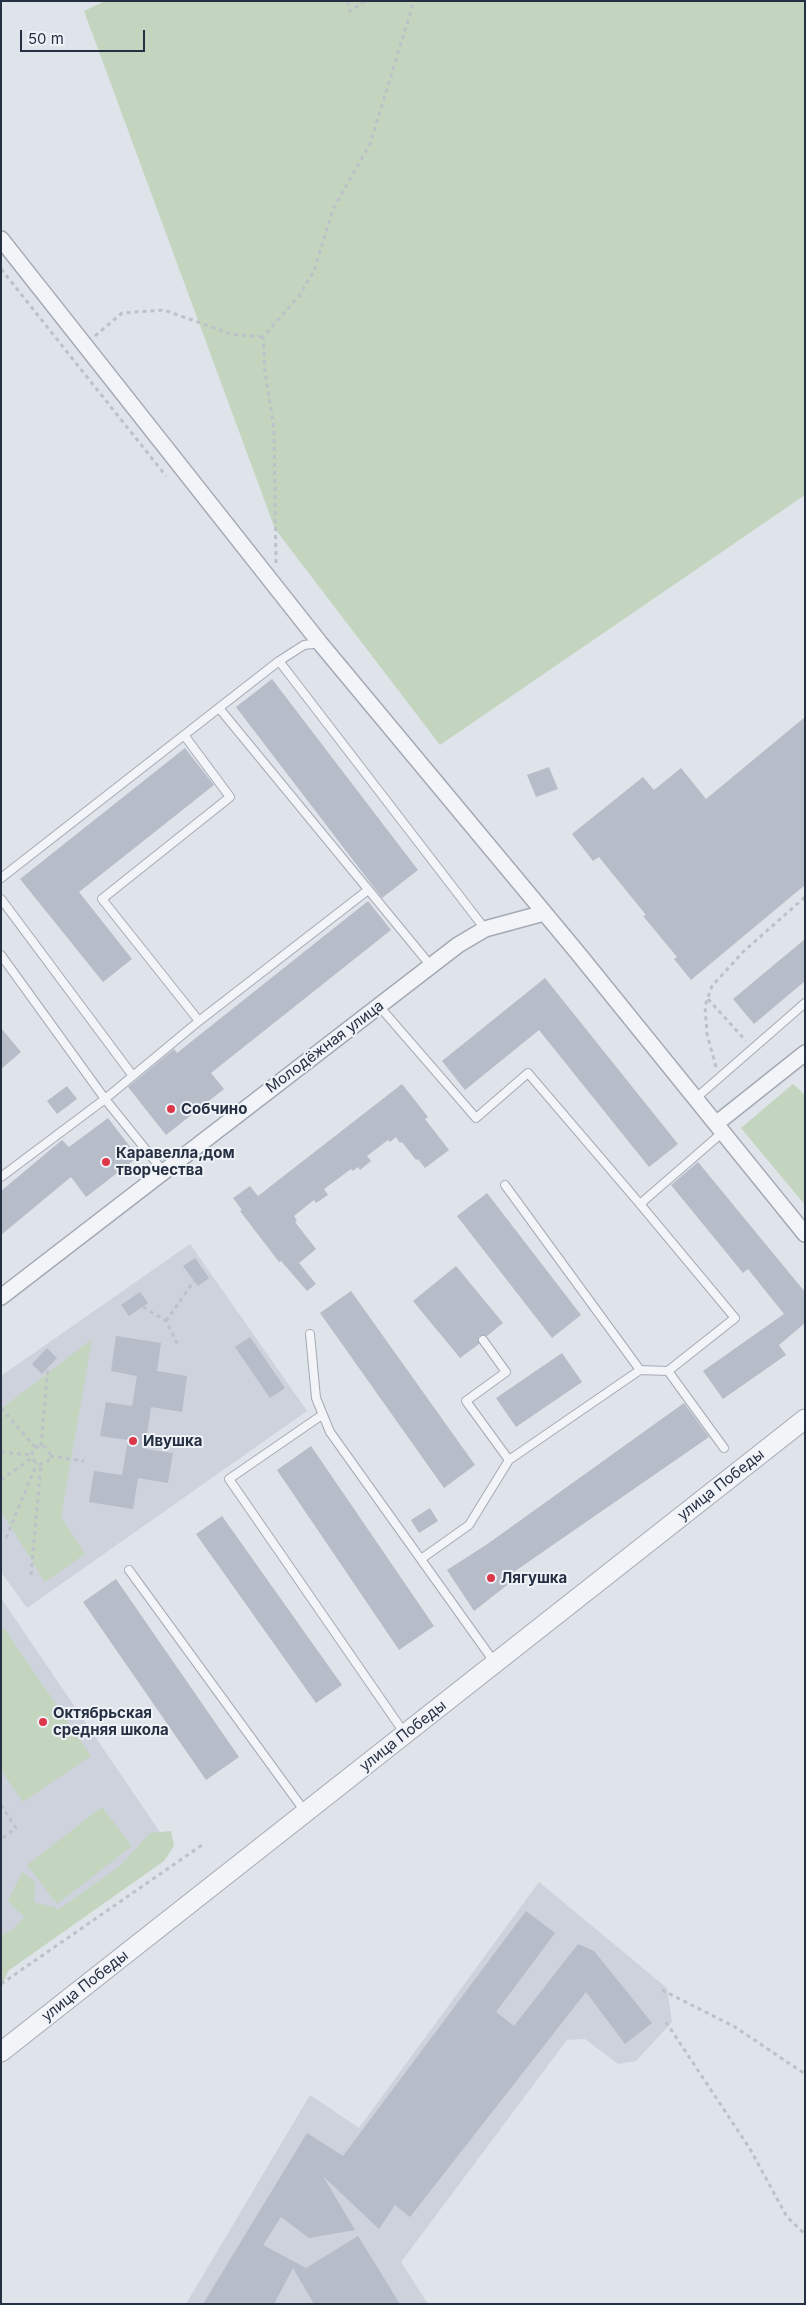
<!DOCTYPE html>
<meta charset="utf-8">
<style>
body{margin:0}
#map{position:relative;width:806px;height:2305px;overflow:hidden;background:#dfe3ea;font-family:Inter,sans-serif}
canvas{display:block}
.frame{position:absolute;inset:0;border:2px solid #263043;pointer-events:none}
.scale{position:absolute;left:20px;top:30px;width:125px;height:22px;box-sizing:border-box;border:2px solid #263043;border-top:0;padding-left:6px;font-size:15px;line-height:18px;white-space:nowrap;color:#263043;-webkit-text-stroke:4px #eff2f7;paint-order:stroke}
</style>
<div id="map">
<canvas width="806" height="2305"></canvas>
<div class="frame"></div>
<div class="scale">50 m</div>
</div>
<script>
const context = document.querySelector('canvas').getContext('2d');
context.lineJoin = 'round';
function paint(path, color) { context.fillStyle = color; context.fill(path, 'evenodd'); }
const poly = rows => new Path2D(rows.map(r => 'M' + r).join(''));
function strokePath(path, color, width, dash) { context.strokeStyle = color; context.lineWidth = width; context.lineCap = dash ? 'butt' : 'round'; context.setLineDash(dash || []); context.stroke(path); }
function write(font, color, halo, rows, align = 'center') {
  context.font = font + ' Inter,sans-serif'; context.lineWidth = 4; context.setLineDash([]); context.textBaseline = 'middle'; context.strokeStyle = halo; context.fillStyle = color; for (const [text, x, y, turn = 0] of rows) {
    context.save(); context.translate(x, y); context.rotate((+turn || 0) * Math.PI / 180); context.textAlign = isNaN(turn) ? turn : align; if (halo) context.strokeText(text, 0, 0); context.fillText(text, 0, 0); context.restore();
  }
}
const built = poly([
 [190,1244,307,1411,27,1608,1,1572,1,1376],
 [1,1598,170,1847,1,1962],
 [539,1882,667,1988,672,2022,636,2061,618,2064,585,2039,567,2040,401,2262,428,2304,186,2304,310,2095,359,2128]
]);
const green = poly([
 [105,1,805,1,805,495,440,745,275,529,84,11],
 [793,1084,805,1095,805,1205,741,1128],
 [92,1339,61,1517,85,1554,45,1582,1,1511,1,1409],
 [4,1628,91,1756,23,1802,1,1770,1,1631],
 [102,1807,132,1846,57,1904,27,1865],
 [171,1831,174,1846,164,1861,8,1971,1,1989,1,1935,12,1930,24,1917,8,1901,22,1872,35,1882,34,1902,59,1909,120,1866,150,1833]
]);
const building = poly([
 [272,679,418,870,382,898,236,707],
 [805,717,805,885,691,980,674,959,677,957,643,916,646,915,599,857,593,861,572,834,643,777,654,790,681,768,706,799],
 [185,748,214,785,79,892,132,959,103,982,20,879],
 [549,767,558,789,536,797,527,775],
 [368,901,391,930,211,1073,224,1089,166,1135,128,1087,174,1049,177,1053],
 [805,939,805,981,754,1024,733,999],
 [545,978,678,1144,649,1167,539,1030,465,1090,442,1061],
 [1,1028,21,1052,1,1069],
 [402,1084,428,1117,425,1119,449,1150,425,1168,418,1159,416,1160,402,1142,400,1143,396,1137,390,1142,388,1140,367,1156,371,1161,360,1170,358,1167,353,1171,351,1169,324,1189,328,1195,316,1203,314,1200,294,1216,297,1221,295,1222,316,1249,299,1263,316,1284,307,1291,281,1261,279,1262,240,1211,242,1210,233,1198,250,1186,258,1196],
 [67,1086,77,1099,57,1114,47,1101],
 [108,1118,138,1157,86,1197,71,1177,1,1235,1,1191,62,1140,69,1147],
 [698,1162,805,1292,805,1323,779,1345,786,1355,723,1399,703,1371,784,1314,748,1269,743,1273,671,1185],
 [487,1193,581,1315,552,1338,457,1216],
 [195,1258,209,1278,198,1286,183,1266],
 [456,1266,503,1323,487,1336,479,1336,479,1344,460,1358,413,1301],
 [351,1291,475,1465,444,1488,320,1313],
 [140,1292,148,1303,129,1316,121,1305],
 [116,1336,161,1343,157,1371,187,1376,182,1412,151,1407,145,1449,173,1453,168,1483,138,1478,133,1509,89,1502,94,1471,122,1475,128,1440,100,1436,106,1402,132,1406,137,1376,111,1371],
 [250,1337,285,1388,270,1398,235,1347],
 [47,1348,57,1358,42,1374,32,1364],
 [562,1353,582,1382,516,1427,496,1398],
 [684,1403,709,1437,508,1576,511,1582,474,1611,447,1570,486,1545],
 [311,1446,434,1626,399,1650,277,1470],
 [430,1508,438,1521,419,1533,411,1520],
 [222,1516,342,1685,316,1703,196,1534],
 [116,1579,239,1757,206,1780,83,1602],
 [526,1911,555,1933,496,2012,514,2026,578,1944,594,1951,652,2023,625,2044,586,1992,410,2217,395,2205,379,2229,323,2176,355,2230,309,2238,281,2217,263,2245,306,2268,358,2236,400,2304,314,2304,293,2268,274,2304,203,2304,307,2133,343,2156]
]);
const path = poly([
 [348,1,350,11,365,1],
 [1,269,166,476],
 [95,336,122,313,164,310,231,334,263,337],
 [276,563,274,429,265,371,263,337,299,296,314,271,333,209,370,144,414,1],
 [708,999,746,1041],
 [716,1067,707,1034,705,1006,712,986,743,952,805,897],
 [143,1307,166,1321,178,1345],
 [166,1321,194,1281],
 [1,1408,36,1448],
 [41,1446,48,1367],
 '32 1455a9 9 0 1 1 18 0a9 9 0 1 1-18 0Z',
 [1,1452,32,1455],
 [50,1456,84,1461],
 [1,1480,33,1457],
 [6,1538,37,1463],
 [31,1575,41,1463],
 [1,1805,16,1828,1,1839],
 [1,1984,205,1843],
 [662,1990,735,2027,805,2074],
 [666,2022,750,2149,787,2217,805,2234]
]);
const service = poly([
 [279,661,485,929],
 [219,708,431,966],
 [184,735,230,797,102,899,199,1021],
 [1,878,279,661,304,645,320,643],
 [1,899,133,1076],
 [1,955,105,1099,163,1171],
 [379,1006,476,1118,528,1073,640,1204,723,1132],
 [696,1098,805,1003],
 [1,1177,105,1099,199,1021,368,890],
 [505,1185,640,1370],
 [640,1204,735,1318,668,1371,724,1448],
 [310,1334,316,1398,330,1432,495,1663],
 [483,1340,506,1372,466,1401,509,1460],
 [322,1415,229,1479,405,1734],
 [421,1559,469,1525,509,1460,640,1370,668,1371],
 [129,1570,306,1813]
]);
const minor = poly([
 [1,239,320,643,577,952,805,1234],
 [717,1123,805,1053],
 [1,1297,458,945,485,929,544,913]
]);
const tertiary = poly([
 [1,2052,805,1419]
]);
const markers = [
 [171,1109,5,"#dd374a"],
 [106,1162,5,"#dd374a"],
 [133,1441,5,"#dd374a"],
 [491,1578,5,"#dd374a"],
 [43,1722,5,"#dd374a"]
];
const streetNames = [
 ["Молодёжная улица",325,1047,-37],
 ["улица Победы",721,1485,-38],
 ["улица Победы",403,1736,-38],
 ["улица Победы",85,1986,-38]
];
const poiNames = [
 ["Собчино",181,1109],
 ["Каравелла,дом",116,1153],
 ["творчества",116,1170],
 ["Ивушка",143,1441],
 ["Лягушка",501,1578],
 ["Октябрьская",53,1713],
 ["средняя школа",53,1730]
];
paint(built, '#cdd2dc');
paint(green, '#c4d5bf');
paint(building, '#b6bcc8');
strokePath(service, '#a4aab5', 10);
strokePath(minor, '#a4aab5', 18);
strokePath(tertiary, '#a4aab5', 21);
strokePath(path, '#bdc1c9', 3, [4, 4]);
strokePath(service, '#f2f4f8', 8);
strokePath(minor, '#f2f4f8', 15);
strokePath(tertiary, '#f2f4f8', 19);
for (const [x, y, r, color] of markers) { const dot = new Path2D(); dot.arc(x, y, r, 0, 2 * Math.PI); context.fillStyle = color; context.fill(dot); strokePath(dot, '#eff2f7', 2); }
write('15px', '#263043', '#eff2f7', streetNames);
write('bold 15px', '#263043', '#eff2f7', poiNames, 'left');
</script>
